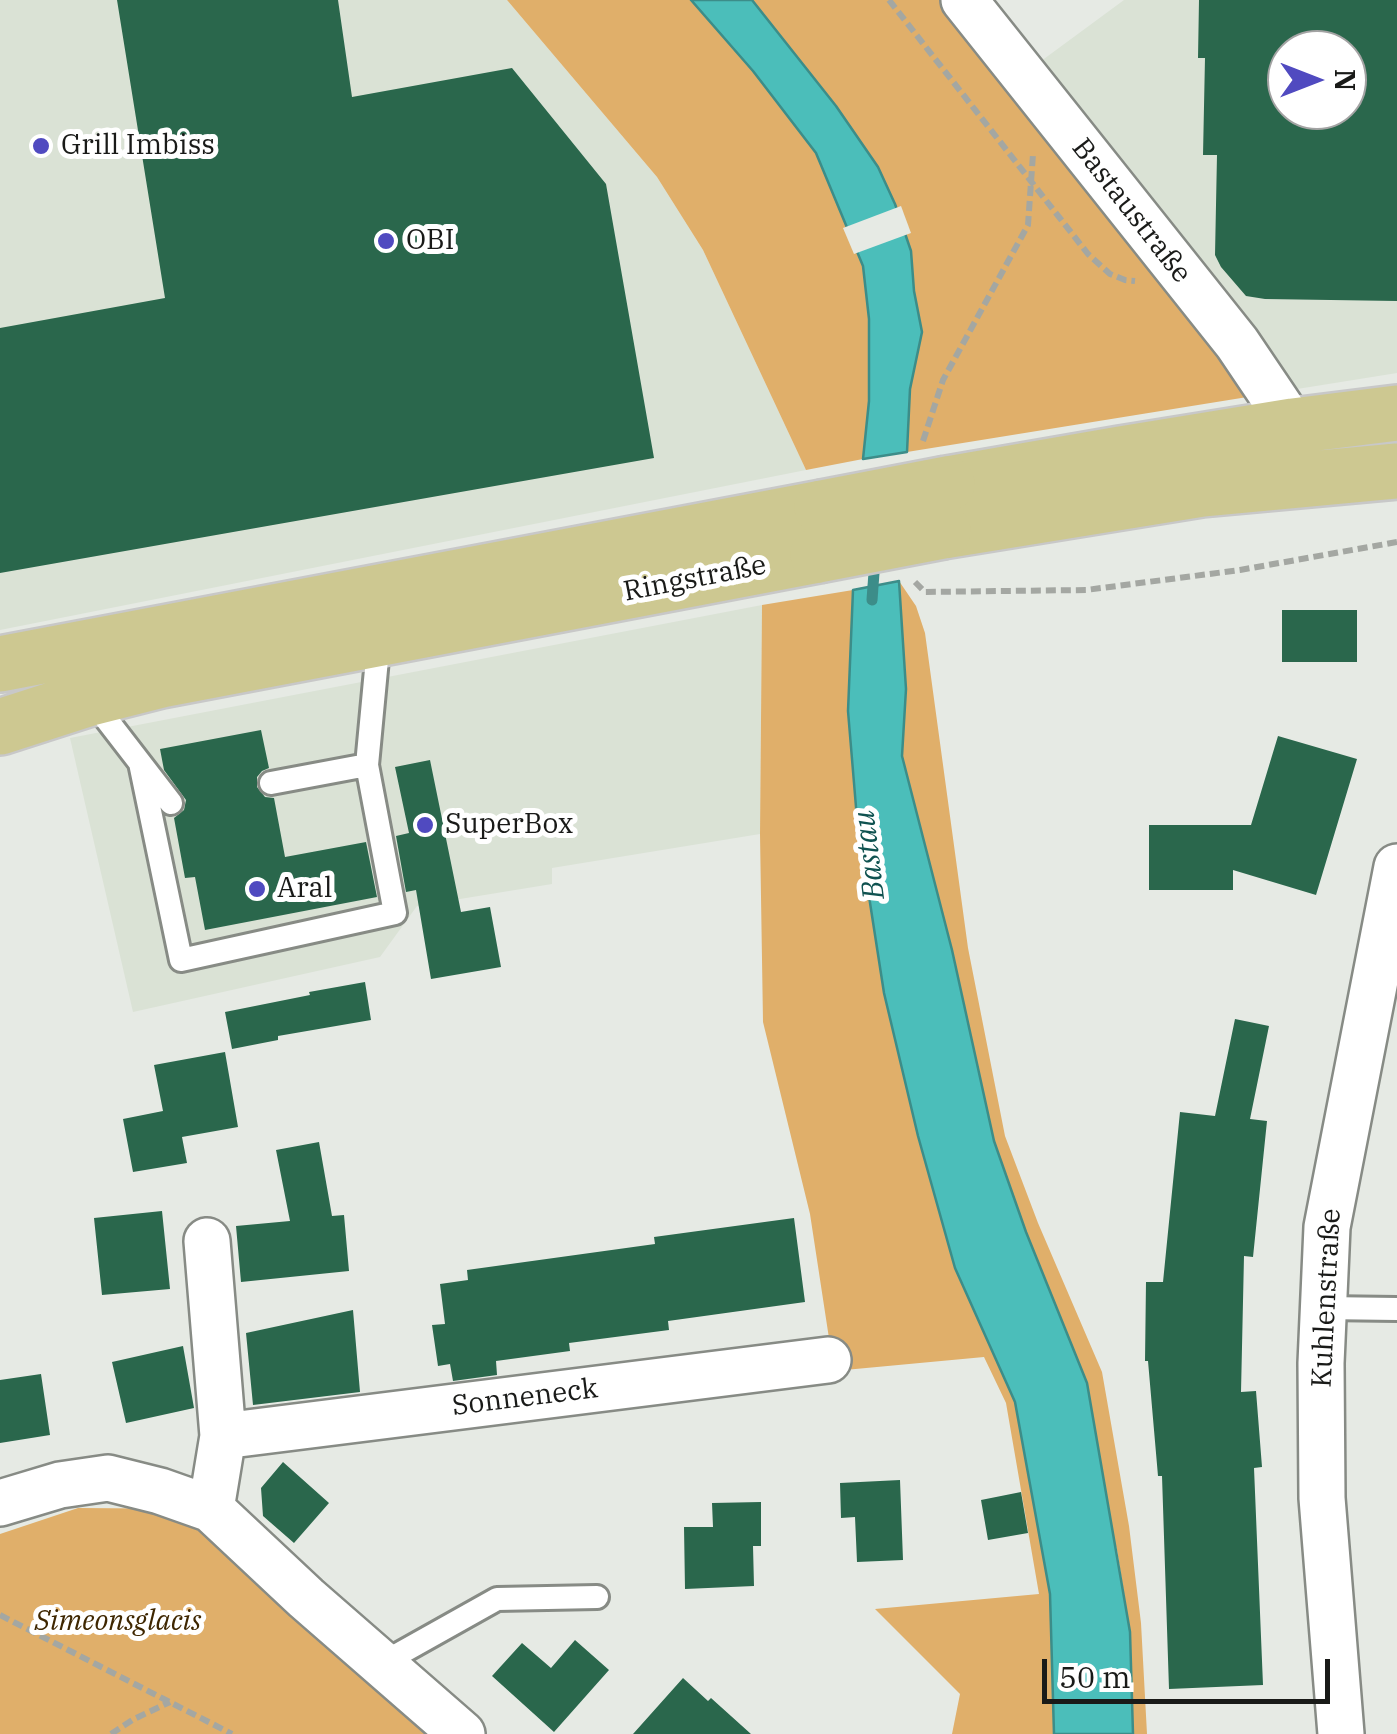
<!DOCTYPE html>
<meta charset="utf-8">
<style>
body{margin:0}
#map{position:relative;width:1397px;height:1734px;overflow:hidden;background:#e6eae4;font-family:"IBM Plex Serif",serif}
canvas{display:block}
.north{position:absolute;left:1267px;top:30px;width:100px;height:100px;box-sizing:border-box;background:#fff;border:2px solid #a3a3a3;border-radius:50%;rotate:90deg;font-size:28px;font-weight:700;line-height:40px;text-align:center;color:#191a18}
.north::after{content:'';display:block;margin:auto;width:35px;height:45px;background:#504ac0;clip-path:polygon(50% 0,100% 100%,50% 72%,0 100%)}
.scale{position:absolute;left:1042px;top:1659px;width:288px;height:45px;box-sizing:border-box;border:5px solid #191a18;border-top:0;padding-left:12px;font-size:30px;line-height:35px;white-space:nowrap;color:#191a18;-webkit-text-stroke:8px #fff;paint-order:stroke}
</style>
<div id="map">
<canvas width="1397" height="1734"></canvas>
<div class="north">N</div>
<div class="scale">50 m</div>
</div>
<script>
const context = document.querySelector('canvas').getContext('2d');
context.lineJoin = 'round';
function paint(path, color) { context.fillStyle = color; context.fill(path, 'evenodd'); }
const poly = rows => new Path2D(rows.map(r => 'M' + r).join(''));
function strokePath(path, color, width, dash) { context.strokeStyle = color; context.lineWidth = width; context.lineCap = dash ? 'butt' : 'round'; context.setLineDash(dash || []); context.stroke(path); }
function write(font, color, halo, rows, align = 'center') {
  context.font = font + ' "IBM Plex Serif",serif'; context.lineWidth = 10; context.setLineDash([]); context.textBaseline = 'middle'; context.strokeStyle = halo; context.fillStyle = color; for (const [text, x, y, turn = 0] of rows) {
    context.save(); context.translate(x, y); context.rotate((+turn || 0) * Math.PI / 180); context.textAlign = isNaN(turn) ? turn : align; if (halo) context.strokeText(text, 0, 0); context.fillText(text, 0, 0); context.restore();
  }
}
const built = poly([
 [0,0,507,0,657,177,703,250,806,470,0,630],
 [1124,0,1397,0,1397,373,1266,394,1014,81],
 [1287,50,1347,50,1347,110,1287,110],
 [762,605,760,834,552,868,552,884,417,906,380,957,133,1012,70,738]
]);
const green = poly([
 [507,0,691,0,753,71,816,153,863,266,869,319,869,401,863,459,806,470,703,250,657,177],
 [752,0,949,0,1266,394,907,452,910,389,916,361,911,251,878,167,836,106],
 [899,581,916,606,925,633,968,948,1005,1136,1038,1223,1102,1372,1129,1526,1141,1623,1147,1734,1133,1734,1130,1631,1117,1550,1026,1232,994,1141,952,950,902,756,906,689],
 [853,590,848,711,918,1136,955,1268,1015,1402,1050,1594,1054,1734,952,1734,960,1694,875,1609,1039,1594,1006,1403,984,1357,834,1371,810,1214,763,1022,760,834,762,605],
 [78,1508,211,1509,463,1734,0,1734,0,1534]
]);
const water = poly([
 [691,0,752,0,836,106,878,167,895,204,911,251,914,291,922,332,910,389,907,452,863,459,869,401,869,319,863,266,816,153,753,71,691,0],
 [899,581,906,689,902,756,952,950,994,1141,1026,1232,1087,1383,1130,1632,1133,1734,1054,1734,1050,1594,1015,1402,955,1268,918,1136,884,993,857,819,848,711,853,590,899,581]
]);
const pier = poly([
 [901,206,911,233,854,254,843,228]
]);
const stream = poly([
 [872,600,875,559]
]);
const building = poly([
 [117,0,338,0,352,97,512,68,606,184,654,458,0,573,0,328,165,298],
 [1199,0,1397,0,1397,301,1265,299,1246,296,1221,267,1215,255,1217,155,1203,155,1205,58,1198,58],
 [1287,50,1347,50,1347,110,1287,110],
 [1282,610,1357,610,1357,662,1282,662],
 [261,730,269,768,262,771,257,777,257,787,265,797,274,798,285,857,366,842,377,897,205,930,195,877,185,878,174,818,184,810,186,800,164,770,160,749],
 [1278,736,1357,759,1316,895,1233,870,1233,890,1149,890,1149,825,1251,825],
 [430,760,461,912,490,907,501,967,431,979,416,890,406,892,396,836,409,833,395,767],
 [365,982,371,1020,278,1036,278,1040,232,1049,225,1012,310,995,309,992],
 [1235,1019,1269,1026,1250,1119,1267,1121,1253,1257,1244,1256,1241,1392,1256,1391,1262,1467,1254,1468,1263,1685,1169,1689,1162,1476,1158,1476,1148,1361,1145,1361,1146,1282,1163,1282,1180,1112,1215,1116],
 [225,1052,238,1127,182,1137,187,1163,133,1172,123,1119,163,1111,154,1065],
 [319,1142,332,1216,344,1215,349,1271,241,1282,236,1226,290,1221,276,1150],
 [162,1211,170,1289,102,1295,94,1218],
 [794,1218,805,1302,668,1321,669,1330,569,1343,570,1351,496,1361,497,1375,453,1381,450,1364,438,1366,432,1325,445,1324,440,1284,468,1280,467,1270,655,1244,654,1237],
 [353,1310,360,1392,253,1405,246,1333],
 [183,1346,194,1408,126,1423,112,1362],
 [41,1374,50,1435,0,1443,0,1380],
 [283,1462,329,1503,294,1543,263,1516,261,1488],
 [900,1480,903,1560,857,1562,855,1517,841,1518,840,1483],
 [1021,1492,1028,1533,988,1540,981,1500],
 [761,1502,761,1546,753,1546,754,1586,685,1589,684,1527,713,1527,712,1503],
 [575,1640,609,1670,554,1732,492,1676,522,1643,551,1668],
 [683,1678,708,1701,711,1698,751,1734,633,1734]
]);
const path = poly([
 [889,0,1088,254,1110,274,1125,280,1135,281],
 [923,441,943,380,1028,225,1033,154],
 [915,582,925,592,1086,590,1240,570,1397,542],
 [0,1615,232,1734],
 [111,1734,134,1719,170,1702]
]);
const lane = poly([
 [90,698,171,803],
 [140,763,181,960,395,913,367,765],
 [271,783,367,765,379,638],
 [1323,1308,1397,1309],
 [381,1664,497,1599,597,1597]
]);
const street = poly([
 [964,0,1237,343,1293,426],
 [207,1241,223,1436,211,1509],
 [223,1436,828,1360],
 [0,1503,60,1485,108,1478,160,1491,211,1509,306,1598,462,1734],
 [1341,1734,1322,1498,1321,1363,1327,1227,1397,867]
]);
const primary = poly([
 [947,484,1120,454,1293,426,1397,413],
 [943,531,1202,489,1397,471],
 [0,664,822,508],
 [0,727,90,698,161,680,818,555]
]);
const primaryBridge = poly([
 [822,508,947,484],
 [818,555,943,531]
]);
const markers = [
 [41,146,10,"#504ac0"],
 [386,241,10,"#504ac0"],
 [425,825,10,"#504ac0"],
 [257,889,10,"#504ac0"]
];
const poiNames = [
 ["Grill Imbiss",61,146],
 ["OBI",406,241],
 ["SuperBox",445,825],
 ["Aral",277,889]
];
const streetNames = [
 ["Bastaustraße",1131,211,52],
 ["Ringstraße",695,579,-11],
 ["Kuhlenstraße",1327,1298,-87],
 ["Sonneneck",525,1398,-7]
];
const parkNames = [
 ["Simeonsglacis",118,1622]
];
const waterNames = [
 ["Bastau",870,855,-97]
];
paint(built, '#dae2d5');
paint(green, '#e0af6a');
paint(water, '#4bbeba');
strokePath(water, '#3c8d89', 2.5);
paint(pier, '#e6eae4');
strokePath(stream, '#3c8d89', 11);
paint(building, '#2a674c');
strokePath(lane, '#878b85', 28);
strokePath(street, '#878b85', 50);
strokePath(primary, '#c8c8c8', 60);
strokePath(path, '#a4a7a2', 6, [10, 5]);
strokePath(lane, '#fff', 22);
strokePath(street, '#fff', 45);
strokePath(primary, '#cdc891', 55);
strokePath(primaryBridge, '#c8c8c8', 60, []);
strokePath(primaryBridge, '#cdc891', 55);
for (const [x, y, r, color] of markers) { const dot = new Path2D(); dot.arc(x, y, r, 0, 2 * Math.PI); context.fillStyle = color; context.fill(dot); strokePath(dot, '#fff', 4); }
write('28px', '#191a18', '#fff', poiNames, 'left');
write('28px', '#191a18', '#fff', streetNames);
write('italic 28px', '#3e2600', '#fff', parkNames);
write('italic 30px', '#0f5250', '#fff', waterNames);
</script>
